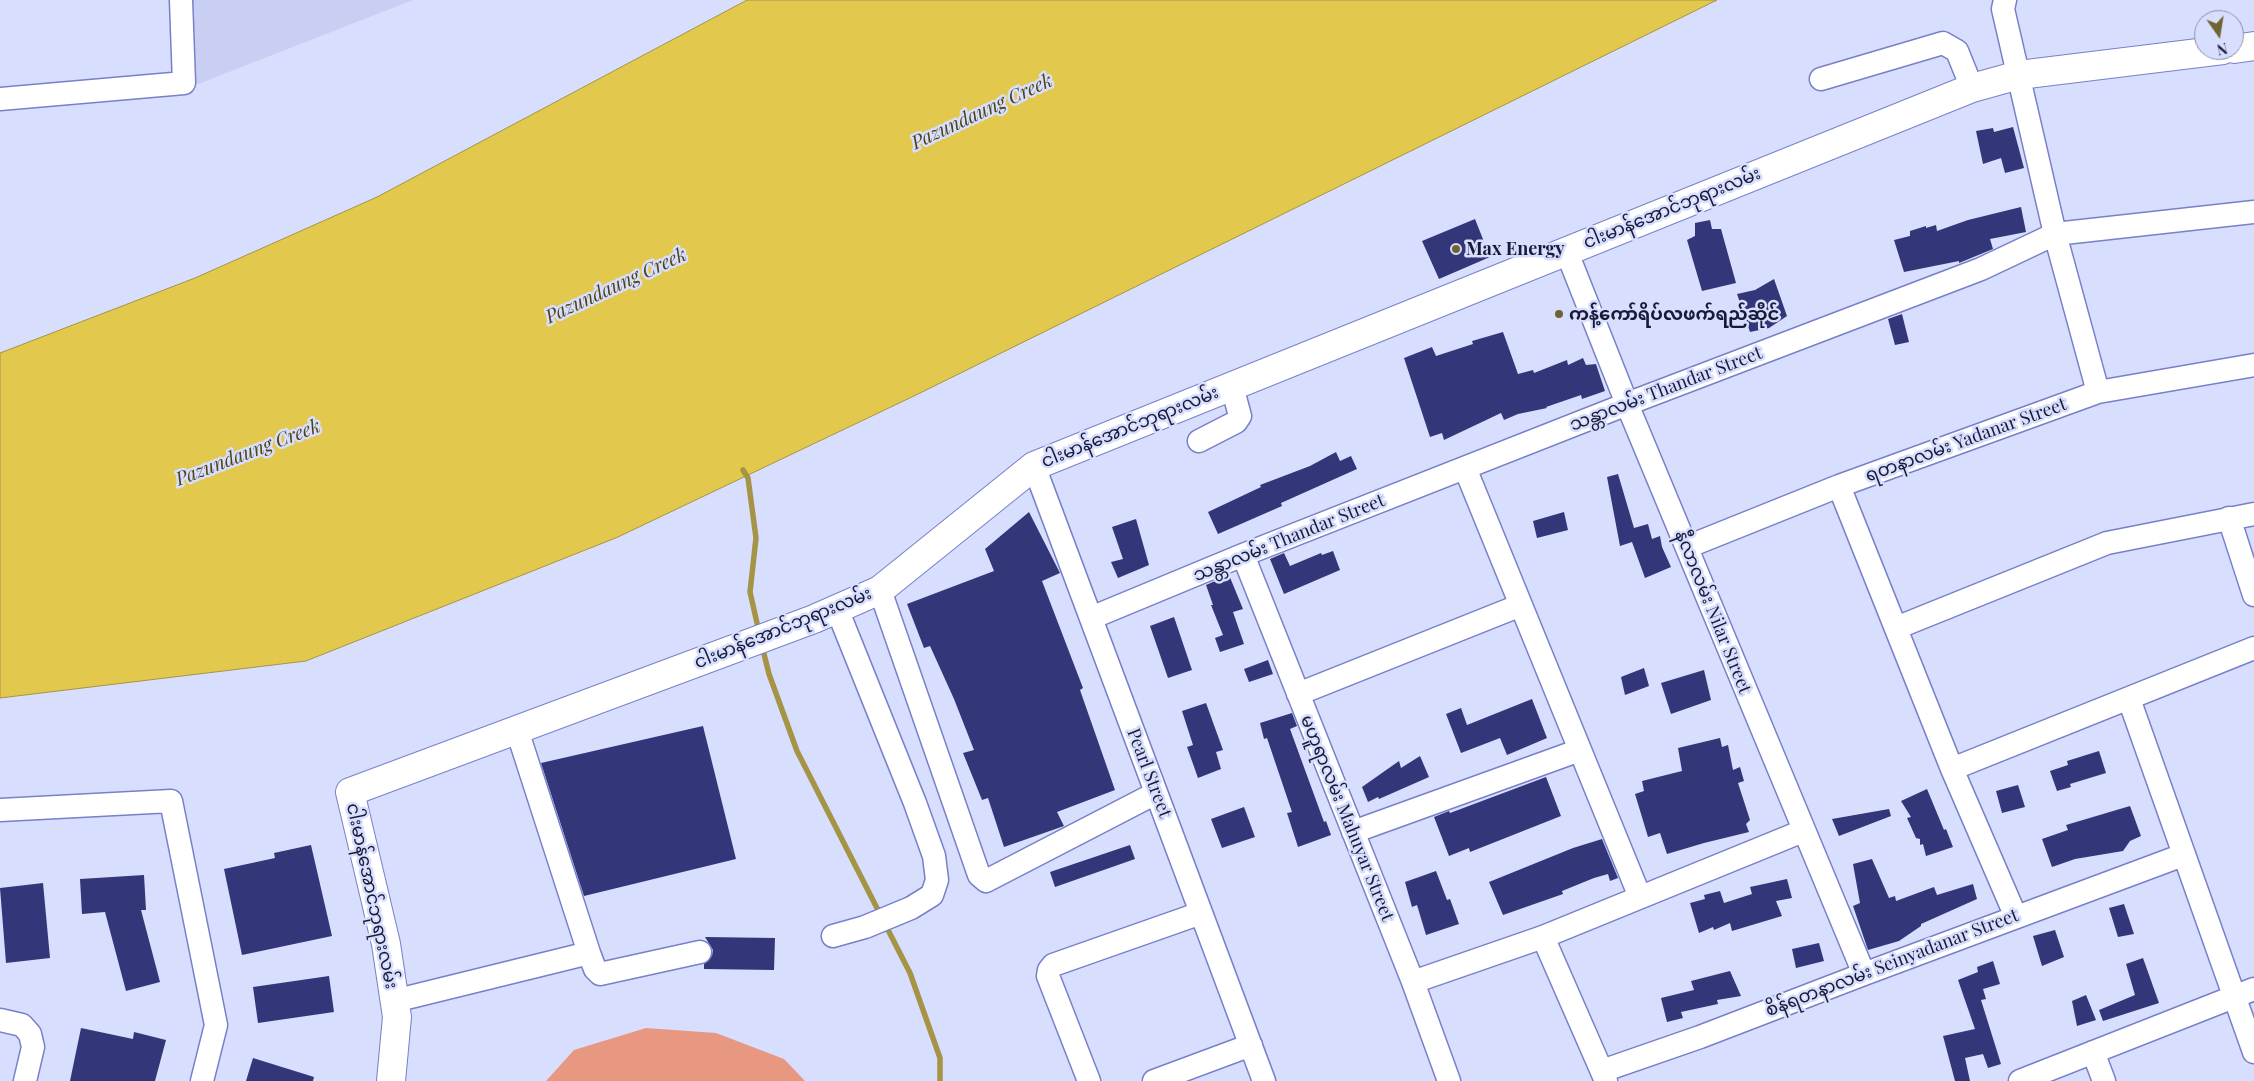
<!DOCTYPE html>
<meta charset="utf-8">
<style>
body{margin:0}
#map{position:relative;width:2254px;height:1081px;overflow:hidden;background:#d8defe;font-family:"Playfair Display",serif}
canvas{display:block}
.north{position:absolute;left:2194px;top:10px;width:50px;height:50px;box-sizing:border-box;background:#d8defe;border:1px solid #8b90af;border-radius:50%;rotate:167deg;font-size:14px;font-weight:700;line-height:20px;text-align:center;color:#181b38}
.north::after{content:'';display:block;margin:auto;width:18px;height:22px;background:#6f6431;clip-path:polygon(50% 0,100% 100%,50% 72%,0 100%)}
</style>
<div id="map">
<canvas width="2254" height="1081"></canvas>
<div class="north">N</div>
</div>
<script>
const context = document.querySelector('canvas').getContext('2d');
context.lineJoin = 'round';
function paint(path, color) { context.fillStyle = color; context.fill(path, 'evenodd'); }
const poly = rows => new Path2D(rows.map(r => 'M' + r).join(''));
function strokePath(path, color, width, dash) { context.strokeStyle = color; context.lineWidth = width; context.lineCap = dash ? 'butt' : 'round'; context.setLineDash(dash || []); context.stroke(path); }
function write(font, color, halo, rows, align = 'center') {
  context.font = font + ' "Playfair Display","Noto Sans Myanmar",serif'; context.lineWidth = 5; context.setLineDash([]); context.textBaseline = 'middle'; context.strokeStyle = halo; context.fillStyle = color; for (const [text, x, y, turn = 0] of rows) {
    context.save(); context.translate(x, y); context.rotate((+turn || 0) * Math.PI / 180); context.textAlign = isNaN(turn) ? turn : align; if (halo) context.strokeText(text, 0, 0); context.fillText(text, 0, 0); context.restore();
  }
}
const built = poly([
 [192,0,413,0,193,86]
]);
const green = poly([
 [646,1028,716,1033,784,1059,805,1081,546,1081,574,1050]
]);
const water = poly([
 [747,0,1717,0,916,395,618,537,306,661,0,698,0,353,195,278,377,197,747,0]
]);
const stream = poly([
 [743,470,748,478,756,538,750,592,759,632],
 [762,646,769,674,797,751,881,916],
 [885,924,910,973,940,1058,940,1081]
]);
const building = poly([
 [2013,127,2024,168,2005,173,2001,158,1983,164,1976,131,1993,128,1994,132],
 [2021,207,2026,232,1990,239,1993,249,1959,263,1959,261,1904,272,1894,240,1910,236,1910,231,1926,226,1926,228,1936,225,1937,231,1968,220],
 [1475,219,1490,257,1439,279,1422,241],
 [1710,220,1712,229,1721,229,1736,283,1702,291,1687,240,1695,236,1695,223],
 [1774,279,1787,316,1769,328,1750,332,1737,294,1755,290],
 [1902,314,1909,342,1895,345,1888,319],
 [1503,332,1518,374,1533,370,1534,373,1567,360,1568,365,1583,358,1586,365,1596,364,1605,391,1582,399,1581,395,1546,407,1547,408,1518,414,1504,420,1501,413,1444,440,1442,433,1430,437,1404,358,1432,347,1436,356,1473,344,1472,341],
 [1336,452,1340,461,1351,456,1357,469,1281,503,1282,506,1218,534,1208,512,1261,487,1260,485,1310,466],
 [1618,474,1634,528,1648,524,1652,539,1660,536,1662,547,1671,567,1645,578,1632,542,1620,546,1607,477],
 [1029,512,1060,573,1042,581,1083,688,1080,690,1115,790,1057,812,1064,826,1004,847,988,798,982,800,963,753,974,750,954,699,930,646,924,648,907,604,994,571,985,549],
 [1564,512,1568,530,1537,538,1533,521],
 [1136,519,1149,565,1118,578,1111,562,1123,559,1112,527],
 [1333,551,1340,570,1284,594,1270,559,1284,553,1290,566,1321,553,1322,555],
 [1229,575,1243,609,1233,612,1244,644,1220,652,1215,638,1223,635,1211,605,1213,605,1206,585],
 [1174,617,1192,670,1168,678,1150,626],
 [1268,660,1273,674,1249,682,1244,669],
 [1644,668,1649,686,1625,695,1621,677],
 [1704,670,1711,700,1671,714,1661,683],
 [1532,699,1547,738,1507,755,1500,738,1461,753,1446,714,1461,708,1467,725],
 [1206,703,1223,750,1216,752,1221,769,1198,778,1187,747,1193,745,1182,711],
 [1292,713,1297,726,1290,729,1324,822,1326,821,1331,835,1298,847,1287,813,1292,812,1267,738,1264,739,1260,723],
 [703,726,736,859,584,896,541,763],
 [1720,738,1722,747,1728,745,1733,770,1740,767,1744,781,1738,783,1750,820,1746,824,1749,832,1704,843,1667,854,1660,833,1648,837,1635,794,1644,791,1642,781,1682,771,1678,748],
 [2099,751,2106,773,2070,784,2071,787,2057,791,2050,771,2068,765,2067,761],
 [1420,756,1429,777,1379,799,1378,797,1368,802,1362,787,1399,761,1401,768],
 [1546,777,1561,816,1470,852,1469,848,1449,856,1434,817,1449,811,1450,813],
 [2018,785,2025,807,2002,813,1996,791],
 [1927,789,1944,830,1946,829,1953,847,1926,856,1923,844,1920,845,1920,839,1916,838,1907,818,1911,817,1901,801],
 [2130,806,2141,836,2130,841,2123,851,2075,859,2052,867,2042,839,2068,830,2066,825],
 [1244,807,1255,837,1222,848,1211,819],
 [1889,809,1891,816,1839,836,1832,819],
 [1602,839,1618,878,1610,881,1608,874,1594,878,1562,891,1563,894,1503,915,1489,882,1573,848],
 [311,845,332,936,242,955,224,869,275,858,274,853],
 [1130,845,1135,859,1055,887,1050,872],
 [1872,859,1889,898,1895,896,1896,901,1934,887,1937,895,1973,884,1977,899,1921,924,1921,926,1899,941,1868,950,1853,906,1860,903,1853,864],
 [1436,871,1447,900,1450,899,1459,924,1426,935,1417,905,1412,907,1405,882],
 [144,875,146,910,141,910,160,982,126,991,105,912,82,914,80,879],
 [1787,879,1792,898,1776,901,1782,916,1732,931,1730,923,1714,930,1713,927,1699,933,1690,903,1705,899,1704,895,1720,891,1724,903,1752,894,1750,887],
 [43,883,50,958,6,963,0,888],
 [2124,904,2134,934,2118,937,2109,908],
 [2055,930,2064,957,2042,966,2033,936],
 [705,937,775,938,774,970,704,969,704,964,712,956,713,950],
 [1819,943,1824,961,1796,968,1792,949],
 [2143,958,2159,1003,2103,1021,2099,1010,2135,995,2126,964],
 [1993,961,2000,984,1983,989,1986,999,1981,1000,2001,1064,1988,1068,1983,1054,1965,1058,1970,1081,1955,1081,1943,1036,1975,1029,1958,980,1978,972,1977,967],
 [1730,971,1741,996,1717,1000,1718,1004,1681,1012,1683,1018,1667,1022,1661,998,1694,990,1691,981],
 [329,976,334,1012,258,1023,253,987],
 [2086,995,2096,1020,2077,1026,2072,1001],
 [81,1028,133,1039,134,1032,166,1040,155,1081,70,1081],
 [253,1058,314,1077,313,1081,246,1081]
]);
const minor = poly([
 [2005,0,2003,9,2055,234,2098,392],
 [1821,79,1943,43,1957,51,1972,88],
 [0,99,184,83,181,0],
 [1566,250,1627,404,1864,974],
 [1199,441,1236,422,1240,416,1232,386],
 [1034,466,1264,1081],
 [1465,468,1640,897],
 [1839,486,1952,769,2016,917],
 [2229,518,2254,595],
 [1687,547,1839,486,2098,392,2254,365],
 [1243,555,1413,982,1449,1081],
 [880,590,979,875,986,881,1156,793],
 [1091,618,1243,555,1627,404,1981,269,2055,234,2254,212],
 [1896,628,2107,543,2254,514],
 [1298,694,1521,605],
 [2129,699,2254,1052],
 [1952,769,2254,648],
 [0,810,171,801,216,1025,202,1081],
 [1353,832,1580,750],
 [833,936,865,927,911,908,932,895,937,880,934,856,915,803,837,609],
 [1543,937,1606,1081],
 [589,953,595,969,600,974,700,952],
 [1413,982,1543,937,1803,831],
 [394,1001,589,953,517,730],
 [0,1020,22,1025,30,1034,33,1047,25,1081],
 [2093,1052,2104,1081],
 [1602,1071,1700,1037,1864,974,2183,855],
 [1089,1081,1048,976,1049,970,1053,965,1201,913],
 [1154,1081,1251,1045],
 [2020,1081,2254,989]
]);
const major = poly([
 [2234,49,2254,46],
 [391,1081,397,1017,386,944,350,792,814,619,880,590,1034,466,1972,88,2019,75,2223,50]
]);
const markers = [
 [1456,249,5,"#6f6431"],
 [1559,314,5,"#6f6431"]
];
const streetNames = [
 ["ငါးမာန်အောင်ဘုရားလမ်း",1672,208,-22],
 ["သန္တာလမ်း Thandar Street",1666,389,-21],
 ["ငါးမာန်အောင်ဘုရားလမ်း",1130,427,-22],
 ["ရတနာလမ်း Yadanar Street",1966,440,-20],
 ["သန္တာလမ်း Thandar Street",1289,538,-22],
 ["နီလာလမ်း Nilar Street",1713,612,68],
 ["ငါးမာန်အောင်ဘုရားလမ်း",783,628,-22],
 ["Pearl Street",1149,773,69],
 ["မဟူရာလမ်း Mahuyar Street",1347,818,68],
 ["ငါးမာန်အောင်ဘုရားလမ်း",372,896,78],
 ["စိန်ရတနာလမ်း Seinyadanar Street",1892,963,-21]
];
const poiNames = [
 ["Max Energy",1466,249],
 ["ကန့်ကော်ရိပ်လဖက်ရည်ဆိုင်",1569,314]
];
const waterNames = [
 ["Pazundaung Creek",982,112,-25],
 ["Pazundaung Creek",616,286,-25],
 ["Pazundaung Creek",248,453,-21]
];
paint(built, '#c9cff2');
paint(green, '#e89780');
paint(water, '#e2c84c');
strokePath(water, '#a59446', 1);
strokePath(stream, '#a59446', 5.5);
paint(building, '#333678');
strokePath(minor, '#7780c9', 25);
strokePath(major, '#7780c9', 30);
strokePath(minor, '#fff', 22);
strokePath(major, '#fff', 28);
for (const [x, y, r, color] of markers) { const dot = new Path2D(); dot.arc(x, y, r, 0, 2 * Math.PI); context.fillStyle = color; context.fill(dot); strokePath(dot, '#d8defe', 2); }
write('18px', '#181b38', '#d8defe', streetNames);
write('bold 18px', '#181b38', '#d8defe', poiNames, 'left');
write('italic 19px', '#4e4310', '#d8defe', waterNames);
</script>
